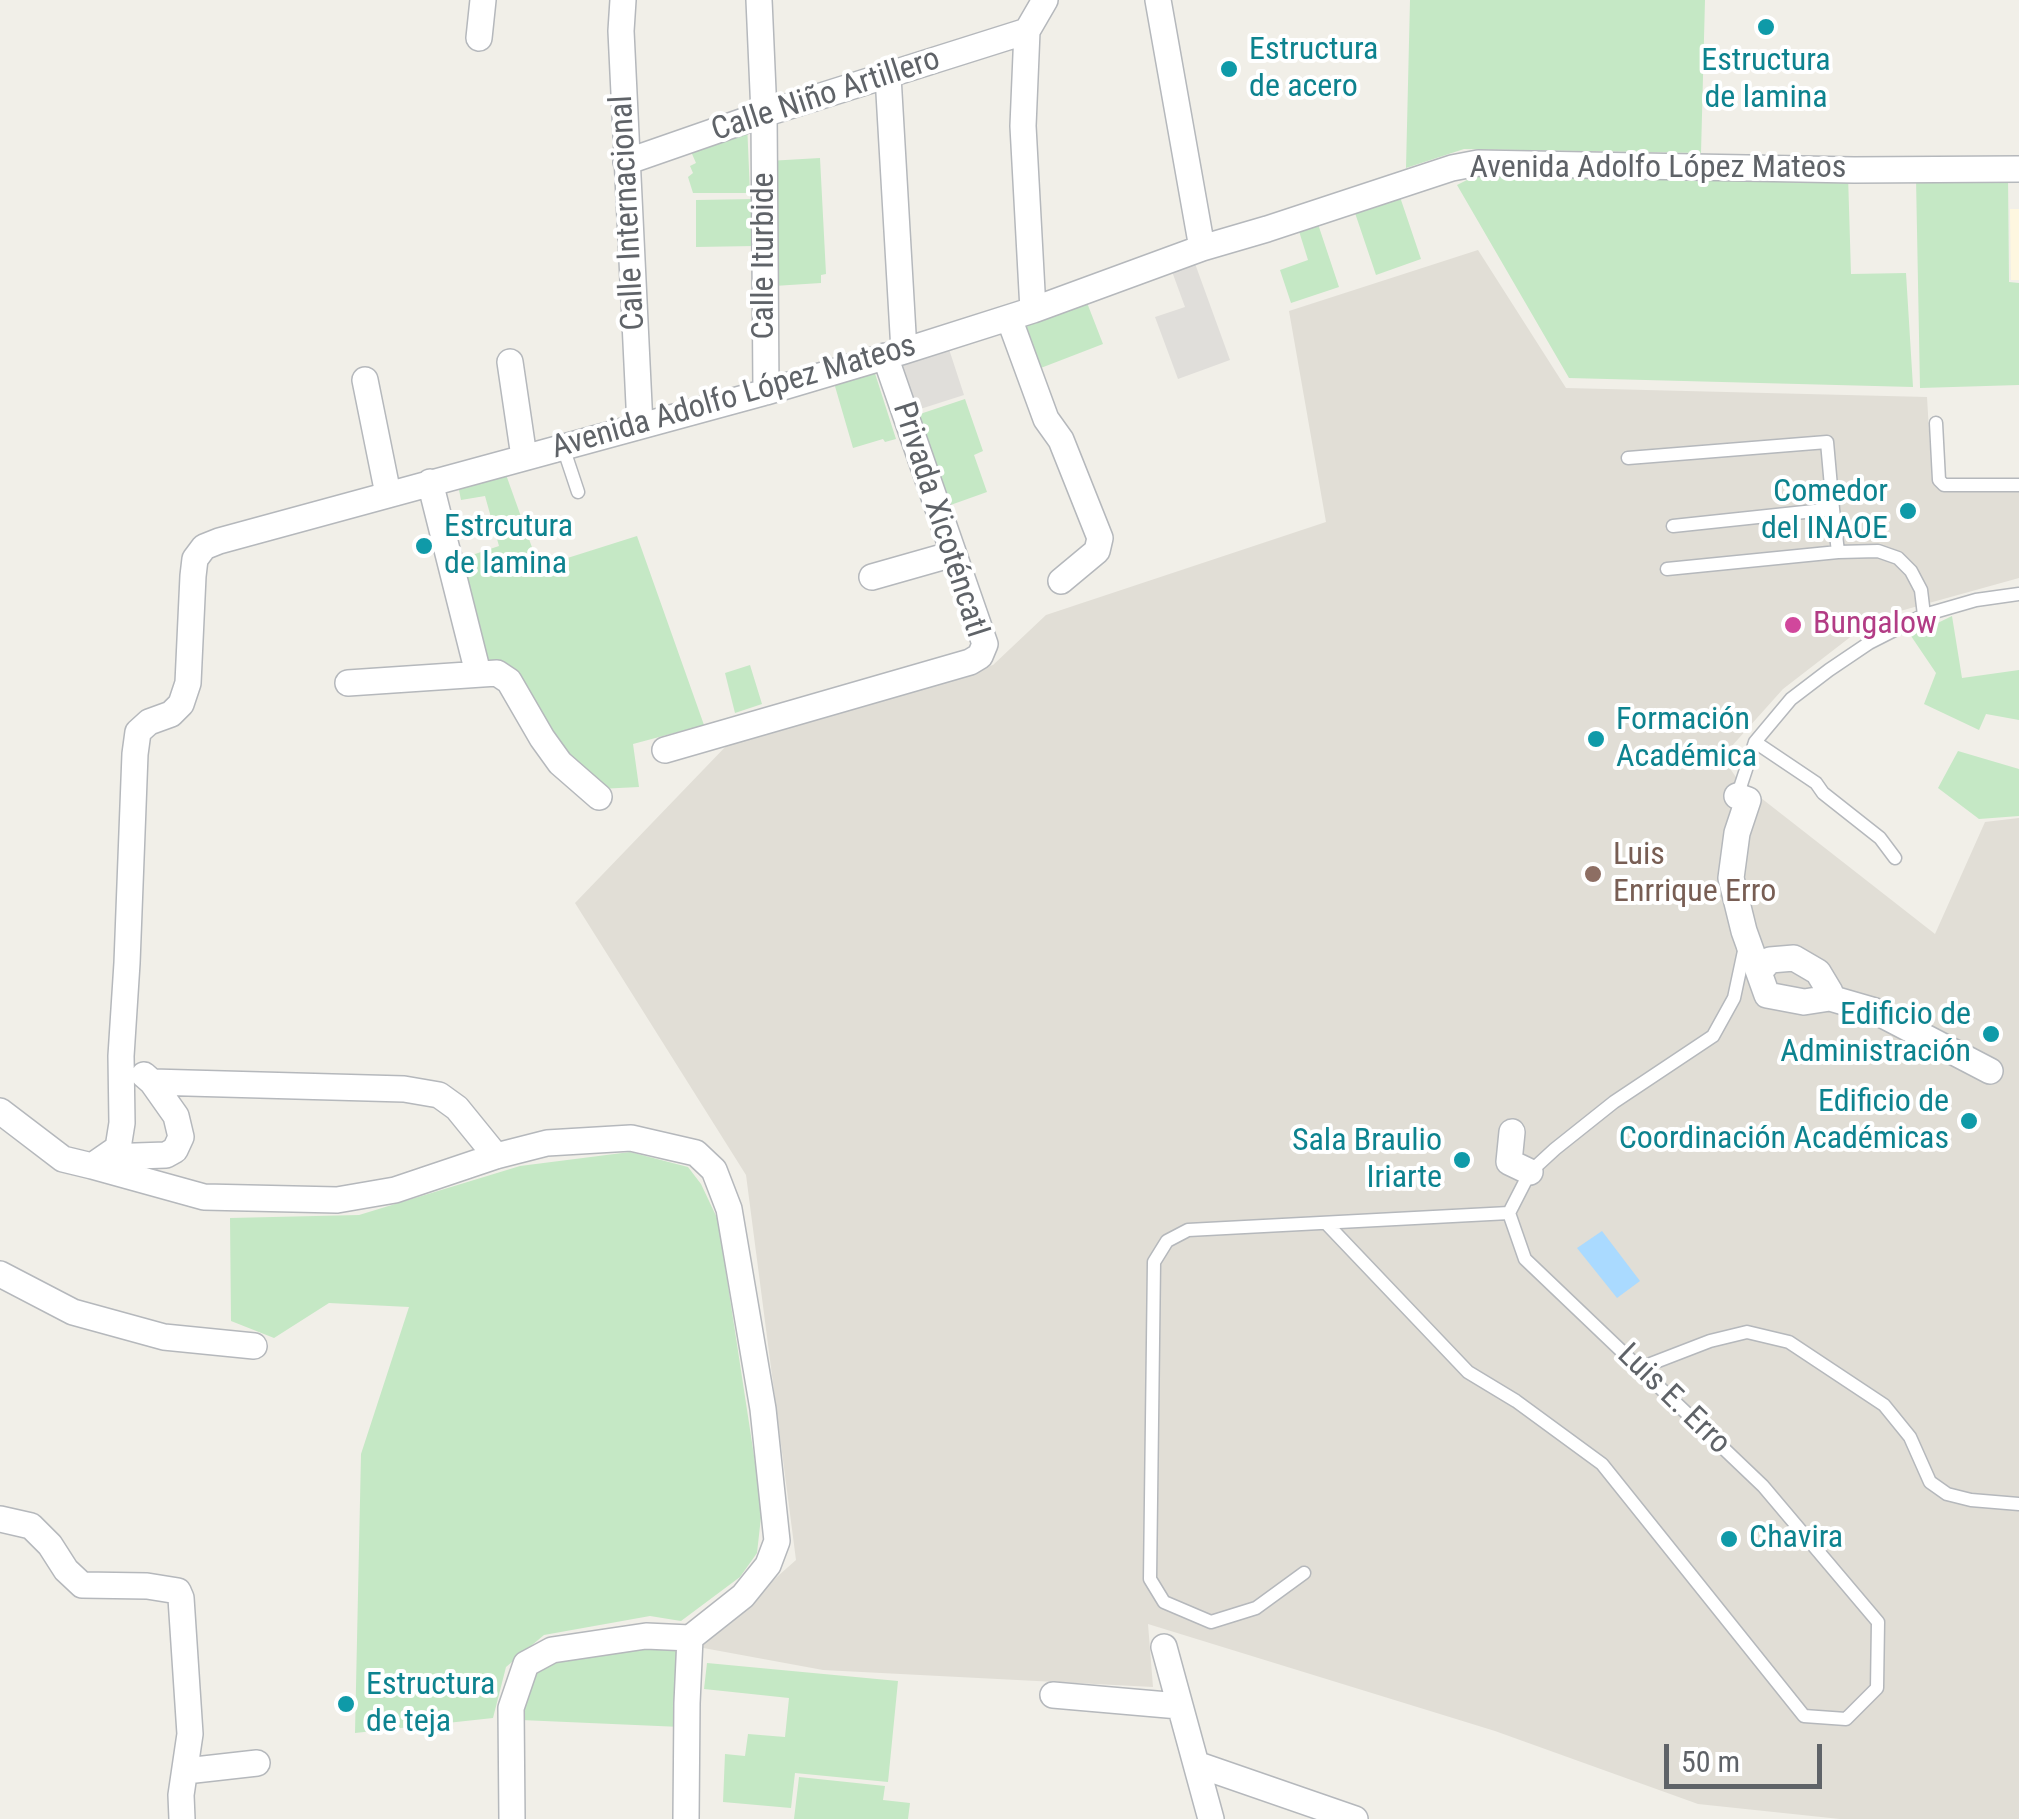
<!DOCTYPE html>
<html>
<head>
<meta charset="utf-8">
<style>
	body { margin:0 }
	#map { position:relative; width:2019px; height:1819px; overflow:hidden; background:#f1efe8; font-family:"Roboto Condensed",sans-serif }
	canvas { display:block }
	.scale { position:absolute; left:1664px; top:1744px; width:158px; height:45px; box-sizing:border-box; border:5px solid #5f6368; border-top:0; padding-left:12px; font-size:30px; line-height:35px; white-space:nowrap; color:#5f6368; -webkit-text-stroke:8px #fff; paint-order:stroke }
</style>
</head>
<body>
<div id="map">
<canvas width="2019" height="1819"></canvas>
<div class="scale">50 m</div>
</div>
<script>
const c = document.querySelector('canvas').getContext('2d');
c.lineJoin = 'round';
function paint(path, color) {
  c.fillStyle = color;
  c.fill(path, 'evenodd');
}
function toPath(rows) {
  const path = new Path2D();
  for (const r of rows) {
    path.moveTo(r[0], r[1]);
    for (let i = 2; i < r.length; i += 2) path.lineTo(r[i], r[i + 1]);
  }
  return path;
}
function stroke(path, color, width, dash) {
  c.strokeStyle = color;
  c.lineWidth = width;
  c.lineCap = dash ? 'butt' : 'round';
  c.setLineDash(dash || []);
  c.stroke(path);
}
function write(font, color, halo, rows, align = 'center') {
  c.font = font + ' "Roboto Condensed",sans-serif';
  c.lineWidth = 8;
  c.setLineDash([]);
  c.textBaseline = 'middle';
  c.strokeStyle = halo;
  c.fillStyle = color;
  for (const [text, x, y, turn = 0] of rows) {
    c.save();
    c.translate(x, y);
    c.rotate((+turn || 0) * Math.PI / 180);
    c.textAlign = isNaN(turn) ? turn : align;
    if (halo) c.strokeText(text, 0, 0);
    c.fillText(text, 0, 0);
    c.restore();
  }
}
paint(toPath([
	[2010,209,2019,209,2019,280,2011,280]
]), '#fef7e0');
paint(toPath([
	[1193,258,1230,360,1178,379,1155,317,1185,307,1170,266],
	[947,343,964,395,914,411,897,359]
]), '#e0deda');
paint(toPath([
	[1478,250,1566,388,1927,397,1932,482,2019,486,2019,578,1875,618,1783,689,1722,757,1738,780,1935,934,1985,822,2019,818,2019,1819,1840,1819,1698,1804,1495,1731,1148,1624,1153,1687,823,1670,698,1647,796,1560,746,1175,575,903,729,743,993,665,1046,615,1326,522,1289,311]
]), '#e1ded6');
paint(toPath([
	[1410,0,1705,0,1701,153,1464,149,1406,168],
	[747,123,750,193,693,193,688,177,693,173,690,166,696,163,689,147],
	[820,158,826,274,821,275,821,283,774,286,768,161],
	[1485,171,1848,175,1851,274,1906,273,1913,387,1569,378,1457,185],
	[2008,175,2009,282,2019,283,2019,385,1920,388,1916,178],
	[1399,194,1421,259,1376,275,1354,210],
	[755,199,755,246,696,247,696,200],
	[1317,221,1339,287,1291,303,1280,270,1308,260,1298,228],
	[1084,295,1103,344,1033,371,1014,321],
	[872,364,896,439,885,442,883,439,853,448,832,376],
	[965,399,983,451,974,455,987,492,945,507,914,416],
	[504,469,539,567,637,536,704,725,633,744,639,787,599,789,480,668,460,559,499,546,485,496,461,500,457,480],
	[1952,616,1962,678,2019,670,2019,720,1986,714,1979,730,1924,704,1936,673,1911,636],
	[750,665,762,704,735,713,725,673],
	[1958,751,2019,769,2019,816,1979,819,1938,788],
	[630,1152,688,1167,701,1184,718,1220,762,1508,757,1553,740,1577,681,1621,650,1616,544,1635,506,1667,493,1718,355,1733,361,1454,409,1307,329,1303,274,1338,231,1321,230,1218,359,1215,520,1166],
	[684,1644,681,1727,521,1720,529,1666,555,1654],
	[707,1663,898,1681,888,1782,795,1773,791,1808,723,1802,725,1754,745,1756,748,1734,785,1737,789,1698,704,1689],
	[799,1777,885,1786,883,1800,910,1803,908,1819,794,1819]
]), '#c5e8c5');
paint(toPath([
	[1602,1231,1640,1281,1617,1298,1577,1248]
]), '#aadaff');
const lane = toPath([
	[1936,423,1939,480,1944,485,2019,485],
	[563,447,578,492],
	[1628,458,1827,442,1833,509],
	[1673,526,1833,509,1838,552,1878,551,1898,558,1911,571,1921,590,1924,615],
	[1667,569,1838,552],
	[1755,742,1816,783,1823,793,1880,838,1895,858],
	[1736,800,1755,742,1791,699,1829,670,1869,643,1924,615,1976,600,2019,594],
	[1326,1223,1468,1372,1516,1401,1602,1464,1804,1716,1846,1719,1877,1688,1878,1622,1763,1486,1525,1259,1509,1213,1530,1172,1555,1149,1614,1102,1713,1036,1734,998,1744,951,1743,945],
	[1640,1368,1710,1341,1747,1332,1789,1342,1884,1405,1910,1437,1930,1482,1947,1494,1971,1500,2019,1504],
	[1304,1573,1256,1608,1211,1622,1164,1602,1150,1579,1154,1262,1167,1241,1188,1230,1509,1213]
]);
const street = toPath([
	[623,0,621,31,640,426],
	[759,0,764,114,766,392],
	[1158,0,1202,248],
	[479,38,483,0],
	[888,76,904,351],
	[626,162,764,114,1027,31],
	[1033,310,1023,126,1027,31,1045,0],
	[1009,318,1046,419,1061,440,1100,538,1097,551,1061,581],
	[510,362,524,457],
	[365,380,388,494],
	[430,482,478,673],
	[872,577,953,554],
	[348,683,497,673,509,681,542,738,560,763,599,797],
	[665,750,970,662,980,656,985,644,885,356],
	[1737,796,1748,800,1737,833,1731,878,1744,931,1767,995,1804,1002,1830,998,1875,1011,1990,1071],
	[1759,972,1770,960,1794,958,1818,972,1830,992,1830,998],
	[152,1082,404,1089,439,1095,457,1108,496,1156],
	[0,1111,63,1159,92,1166,118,1148,122,1123,121,1056,127,963,135,754,138,732,149,722,171,714,181,704,188,683,193,576,195,559,204,547,219,541,766,392,904,351,1033,310,1202,248,1267,229,1452,168,1478,163,1854,170,2019,169],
	[1512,1132,1509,1162,1530,1172],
	[106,1157,166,1155,175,1150,181,1137,176,1116,152,1082,144,1075],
	[92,1166,204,1197,337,1200,395,1190,496,1156,547,1143,631,1138,696,1153,714,1170,729,1209,763,1409,777,1541,768,1565,743,1596,690,1638],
	[0,1274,73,1312,164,1337,254,1346],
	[0,1519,31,1526,50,1545,66,1570,82,1585,147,1586,178,1591,181,1598,190,1734,181,1795,182,1819],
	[1164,1647,1211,1819],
	[1053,1695,1179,1706],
	[1196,1764,1355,1819],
	[186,1771,257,1763],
	[512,1819,511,1708,526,1664,552,1650,646,1636,690,1638,687,1703,686,1819]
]);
stroke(lane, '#b5b8bc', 15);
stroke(street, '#b5b8bc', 28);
stroke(lane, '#fff', 12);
stroke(street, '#fff', 25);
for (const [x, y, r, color] of [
	[1766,27,10,"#0f9aa8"],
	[1229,69,10,"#0f9aa8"],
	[1908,511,10,"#0f9aa8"],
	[424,546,10,"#0f9aa8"],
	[1793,625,10,"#d1479c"],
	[1596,739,10,"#0f9aa8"],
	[1593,874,10,"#8d6e63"],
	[1991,1034,10,"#0f9aa8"],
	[1969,1121,10,"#0f9aa8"],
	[1462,1160,10,"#0f9aa8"],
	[1729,1539,10,"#0f9aa8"],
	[346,1704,10,"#0f9aa8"]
]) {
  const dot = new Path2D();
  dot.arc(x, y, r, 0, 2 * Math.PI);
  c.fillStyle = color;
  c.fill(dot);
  stroke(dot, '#fff', 4);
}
write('32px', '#0d838f', '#fff', [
	["Estructura",1249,51],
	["de acero",1249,88],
	["Estructura",1766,62,"center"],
	["de lamina",1766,99,"center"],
	["Comedor",1888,493,"right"],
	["del INAOE",1888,530,"right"],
	["Estrcutura",444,528],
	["de lamina",444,565],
	["Formación",1616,721],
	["Académica",1616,758],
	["Edificio de",1971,1016,"right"],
	["Administración",1971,1053,"right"],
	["Edificio de",1949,1103,"right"],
	["Coordinación Académicas",1949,1140,"right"],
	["Sala Braulio",1442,1142,"right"],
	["Iriarte",1442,1179,"right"],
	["Chavira",1749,1539],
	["Estructura",366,1686],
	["de teja",366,1723]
], 'left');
write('32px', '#5f6368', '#fff', [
	["Calle Niño Artillero",826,96,-18],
	["Avenida Adolfo López Mateos",1658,169],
	["Calle Internacional",629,213,-93],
	["Calle Iturbide",765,256,-90],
	["Avenida Adolfo López Mateos",734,398,-16],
	["Privada Xicoténcatl",939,520,72],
	["Luis E. Erro",1673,1400,44]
]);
write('32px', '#b23c85', '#fff', [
	["Bungalow",1813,625]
], 'left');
write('32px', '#785e54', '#fff', [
	["Luis",1613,856],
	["Enrrique Erro",1613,893]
], 'left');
</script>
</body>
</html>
